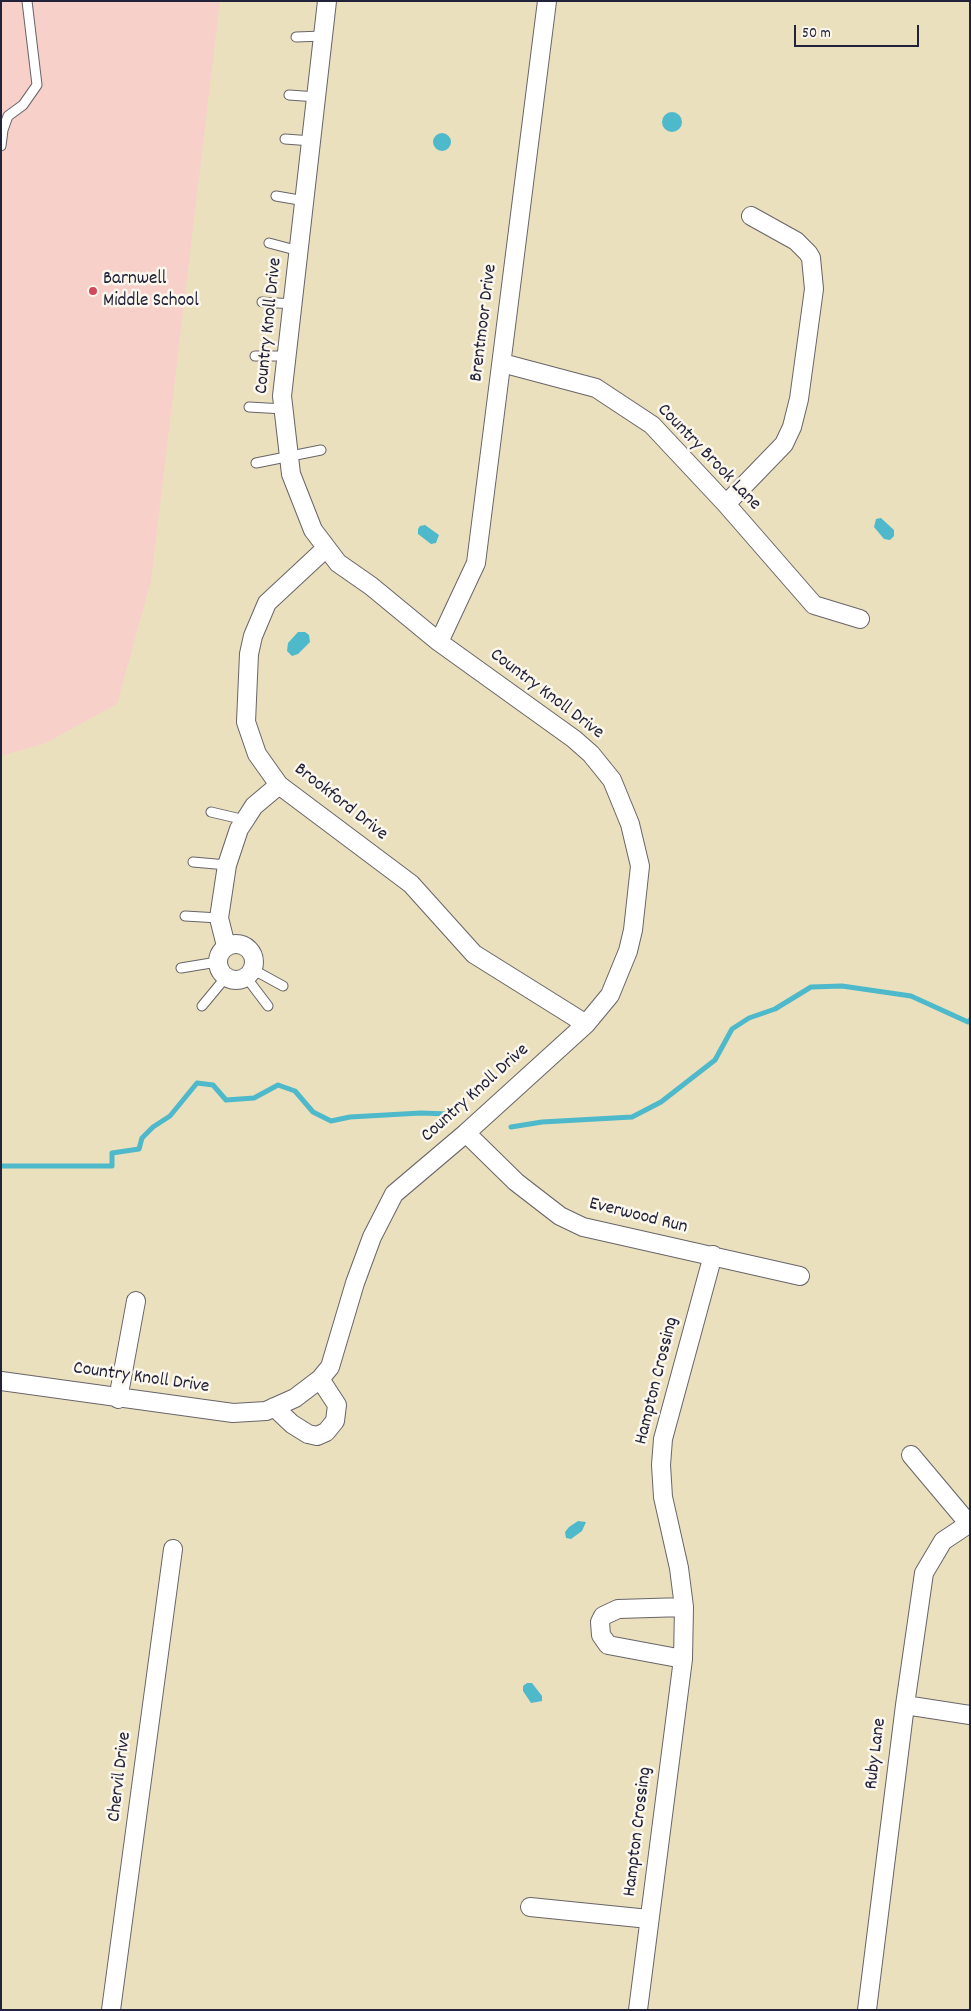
<!DOCTYPE html>
<html>
<head>
<meta charset="utf-8">
<style>
	body { margin:0 }
	#map { position:relative; width:971px; height:2011px; overflow:hidden; background:#ebe0bd; font-family:Dekko,sans-serif }
	canvas { display:block }
	.frame { position:absolute; inset:0; border:2px solid #22223b; pointer-events:none }
	.scale { position:absolute; left:794px; top:25px; width:125px; height:22px; box-sizing:border-box; border:2px solid #22223b; border-top:0; padding-left:6px; font-size:15px; line-height:18px; white-space:nowrap; color:#22223b; -webkit-text-stroke:4px #fbf7ec; paint-order:stroke }
</style>
</head>
<body>
<div id="map">
<canvas width="971" height="2011"></canvas>
<div class="frame"></div>
<div class="scale">50 m</div>
</div>
<script>
const c = document.querySelector('canvas').getContext('2d');
c.lineJoin = 'round';
function paint(path, color) {
  c.fillStyle = color;
  c.fill(path, 'evenodd');
}
function toPath(rows) {
  const path = new Path2D();
  for (const r of rows) {
    if (r.length === 3) {
      path.moveTo(r[0] + r[2], r[1]);
      path.arc(r[0], r[1], r[2], 0, 2 * Math.PI);
      continue;
    }
    path.moveTo(r[0], r[1]);
    for (let i = 2; i < r.length; i += 2) path.lineTo(r[i], r[i + 1]);
  }
  return path;
}
function stroke(path, color, width, dash) {
  c.strokeStyle = color;
  c.lineWidth = width;
  c.lineCap = dash ? 'butt' : 'round';
  c.setLineDash(dash || []);
  c.stroke(path);
}
function write(font, color, halo, rows, align = 'center') {
  c.font = font + ' Dekko,sans-serif';
  c.lineWidth = 5;
  c.setLineDash([]);
  c.textBaseline = 'middle';
  c.strokeStyle = halo;
  c.fillStyle = color;
  for (const [text, x, y, turn = 0] of rows) {
    c.save();
    c.translate(x, y);
    c.rotate((+turn || 0) * Math.PI / 180);
    c.textAlign = isNaN(turn) ? turn : align;
    if (halo) c.strokeText(text, 0, 0);
    c.fillText(text, 0, 0);
    c.restore();
  }
}
paint(toPath([
	[1,1,220,1,151,581,117,704,46,743,1,756]
]), '#f7d0ca');
paint(toPath([
	[672,122,10],
	[442,142,9],
	[881,518,894,530,894,536,890,540,884,539,874,527,876,519],
	[425,525,439,535,436,543,431,544,418,534,418,529,420,526],
	[298,632,305,632,309,635,310,642,298,654,292,656,287,651,288,643],
	[578,1521,586,1522,582,1531,571,1539,566,1538,565,1532,569,1527],
	[527,1683,532,1683,542,1696,542,1701,531,1703,523,1691,523,1686]
]), '#4eb9ca');
stroke(toPath([
	[511,1127,542,1122,632,1117,661,1102,715,1060,732,1029,749,1018,775,1009,811,987,842,986,911,996,968,1022,970,1020],
	[1,1166,112,1166,112,1153,139,1149,142,1138,153,1127,170,1116,197,1083,213,1085,226,1100,254,1098,278,1085,295,1091,313,1112,331,1121,350,1117,421,1113,448,1114]
]), '#4eb9ca', 5);
const service = toPath([
	[296,37,323,36],
	[289,95,317,97],
	[285,139,312,141],
	[1,146,3,130,8,116,23,105,37,85,27,1],
	[276,196,305,201],
	[269,243,299,251],
	[262,302,293,304],
	[255,356,287,356],
	[249,407,284,409],
	[256,463,321,450],
	[211,812,245,820],
	[193,862,227,865],
	[185,916,219,918],
	[181,968,217,962],
	[252,969,283,986],
	[246,977,268,1006],
	[202,1006,226,977]
]);
const minor = toPath([
	[502,363,596,388,652,425,726,504,814,605,860,619],
	[726,504,784,444,792,427,799,399,814,289,811,258,808,253,796,241,751,216],
	[325,549,267,603,253,636,249,654,246,722,257,754,279,785,411,884,474,954,586,1024],
	[439,642,476,563,547,1],
	[236,962,18],
	[226,946,219,918,227,865,239,829,245,820,254,806,279,785],
	[466,1133,516,1182,560,1216,583,1227,800,1276],
	[1,1381,233,1413,266,1411,295,1398,320,1379,330,1367,355,1283,372,1237,394,1194,466,1133,586,1024,610,995,628,951,633,930,640,866,630,824,612,780,591,754,574,739,439,642,371,586,338,563,313,530,291,474,282,396,327,1],
	[118,1399,136,1301],
	[274,1407,292,1424,308,1434,317,1436,326,1432,335,1421,337,1405,320,1379],
	[911,1455,969,1524],
	[683,1659,608,1645,601,1635,600,1622,603,1616,618,1609,684,1607],
	[905,1705,970,1715],
	[530,1907,649,1919],
	[111,2010,173,1549],
	[638,2010,683,1659,684,1607,679,1568,663,1497,661,1465,663,1439,713,1255],
	[867,2010,905,1705,924,1573,943,1541,970,1523]
]);
stroke(service, '#686468', 11);
stroke(minor, '#686468', 20);
stroke(service, '#fff', 9);
stroke(minor, '#fff', 18);
for (const [x, y, r, color] of [
	[93,291,5,"#d1495b"]
]) {
  const dot = new Path2D();
  dot.arc(x, y, r, 0, 2 * Math.PI);
  c.fillStyle = color;
  c.fill(dot);
  stroke(dot, '#fbf7ec', 2);
}
write('19px', '#22223b', '#fbf7ec', [
	["Barnwell",103,280],
	["Middle School",103,302]
], 'left');
write('19px', '#22223b', '#fbf7ec', [
	["Brentmoor Drive",485,323,-83],
	["Country Knoll Drive",270,326,-84],
	["Country Brook Lane",708,458,46],
	["Country Knoll Drive",546,695,37],
	["Brookford Drive",340,803,38],
	["Country Knoll Drive",476,1094,-42],
	["Everwood Run",638,1217,14],
	["Country Knoll Drive",141,1379,8],
	["Hampton Crossing",658,1381,-76],
	["Ruby Lane",877,1754,-83],
	["Chervil Drive",121,1777,-83],
	["Hampton Crossing",639,1832,-83]
]);
</script>
</body>
</html>
